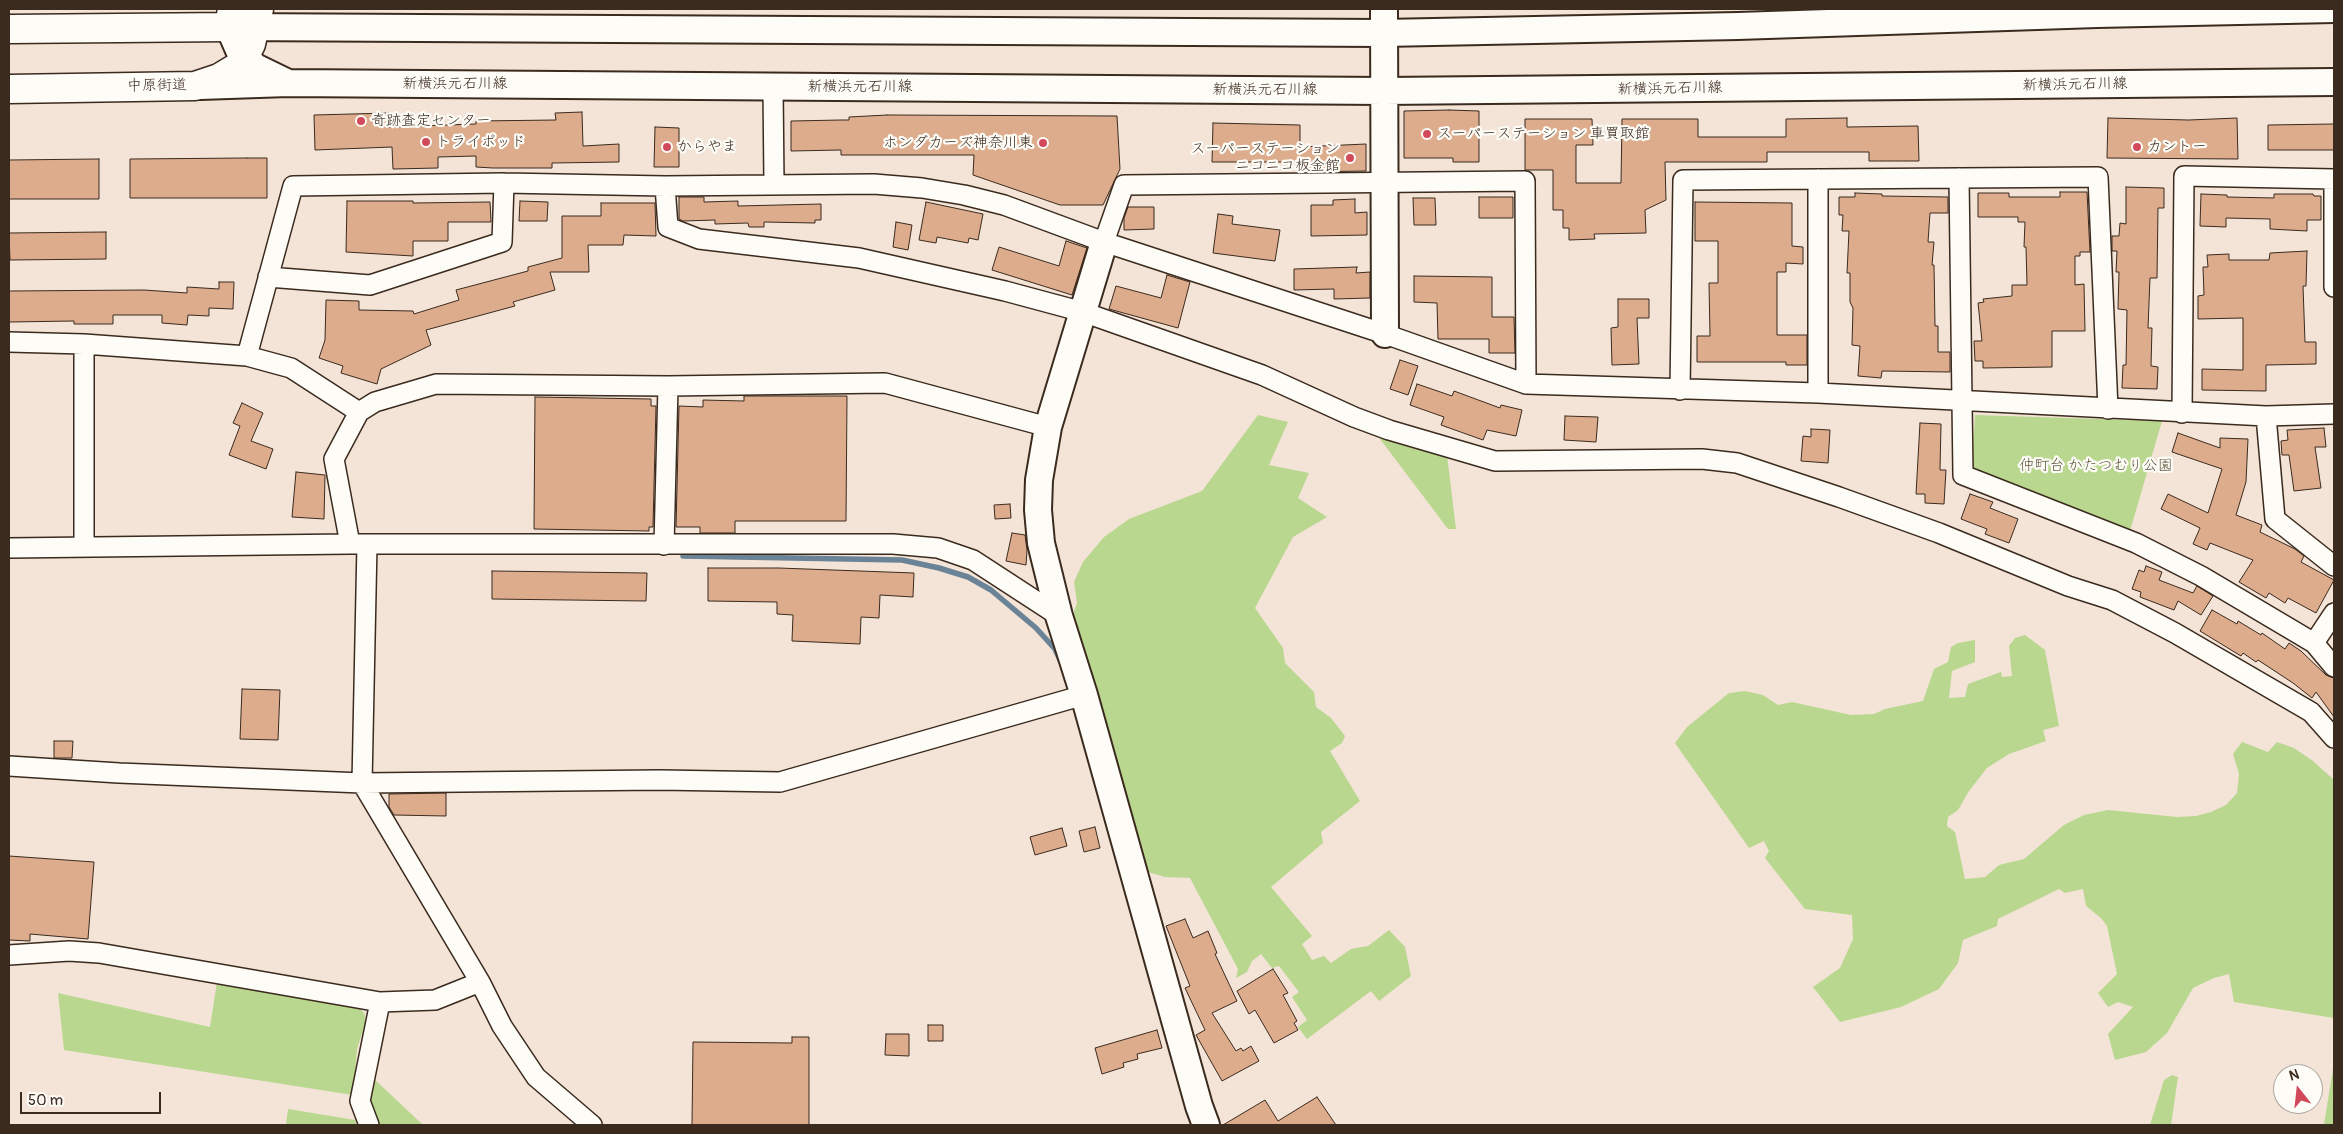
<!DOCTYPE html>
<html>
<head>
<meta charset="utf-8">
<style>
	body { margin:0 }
	#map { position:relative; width:2343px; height:1134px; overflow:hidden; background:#f3e4d7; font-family:Pangolin,sans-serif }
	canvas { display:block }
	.frame { position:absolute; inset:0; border:10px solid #3b2a1e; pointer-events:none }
	.north { position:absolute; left:2273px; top:1064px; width:50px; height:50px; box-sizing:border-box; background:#fdfcf7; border:1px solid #afa8a0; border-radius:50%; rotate:344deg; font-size:14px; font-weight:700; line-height:20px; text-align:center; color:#3b2a1e }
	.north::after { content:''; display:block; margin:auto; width:18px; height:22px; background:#d1495b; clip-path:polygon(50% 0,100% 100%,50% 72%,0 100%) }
	.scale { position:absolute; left:20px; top:1092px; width:141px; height:22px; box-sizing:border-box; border:2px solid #3b2a1e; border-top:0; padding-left:6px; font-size:15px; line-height:18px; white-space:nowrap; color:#3b2a1e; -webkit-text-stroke:4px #fdfcf7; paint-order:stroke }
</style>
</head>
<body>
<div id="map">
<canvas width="2343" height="1134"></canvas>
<div class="frame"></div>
<div class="north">N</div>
<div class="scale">50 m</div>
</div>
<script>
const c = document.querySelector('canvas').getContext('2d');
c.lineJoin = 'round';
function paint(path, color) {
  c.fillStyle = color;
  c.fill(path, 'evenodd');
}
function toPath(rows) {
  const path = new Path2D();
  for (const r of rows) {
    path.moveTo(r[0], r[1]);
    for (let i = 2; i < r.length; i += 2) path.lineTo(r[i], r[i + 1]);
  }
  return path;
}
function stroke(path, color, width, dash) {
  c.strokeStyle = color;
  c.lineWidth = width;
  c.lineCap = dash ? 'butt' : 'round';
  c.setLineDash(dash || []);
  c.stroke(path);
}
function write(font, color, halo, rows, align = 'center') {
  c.font = font + ' Pangolin,"Klee One",sans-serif';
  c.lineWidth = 4.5;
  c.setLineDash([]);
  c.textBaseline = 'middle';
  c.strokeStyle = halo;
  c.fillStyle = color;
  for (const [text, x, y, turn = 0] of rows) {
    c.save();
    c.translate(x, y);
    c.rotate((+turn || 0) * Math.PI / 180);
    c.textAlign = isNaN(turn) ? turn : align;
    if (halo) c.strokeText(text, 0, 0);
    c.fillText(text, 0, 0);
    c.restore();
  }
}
paint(toPath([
	[1258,415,1288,422,1269,465,1309,473,1298,498,1327,517,1293,537,1255,608,1283,648,1285,663,1314,692,1316,707,1331,718,1345,736,1342,743,1330,751,1360,801,1321,832,1323,843,1271,887,1312,936,1302,944,1312,960,1324,956,1331,963,1351,949,1368,946,1389,930,1405,947,1411,976,1379,1001,1371,991,1307,1039,1298,1027,1307,1020,1292,997,1299,992,1279,966,1272,968,1261,954,1252,961,1247,972,1236,978,1238,969,1190,878,1165,877,1148,872,1070,623,1077,603,1074,582,1083,562,1104,537,1129,519,1202,491],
	[1975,415,2162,421,2130,531,1972,468],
	[1383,435,1447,455,1456,529,1448,529,1380,439],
	[2025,635,2045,650,2059,726,2043,730,2046,741,2009,754,1987,768,1969,791,1958,810,1948,817,1947,826,1955,832,1965,879,1985,877,1999,865,2024,859,2064,825,2084,815,2108,810,2177,817,2196,816,2211,812,2226,805,2237,793,2239,774,2233,754,2242,742,2268,752,2277,742,2294,748,2313,761,2334,780,2334,1018,2234,1002,2229,974,2214,978,2193,988,2167,1033,2146,1052,2115,1060,2108,1034,2133,1007,2118,1002,2108,1007,2098,993,2117,974,2107,926,2101,918,2086,906,2083,889,2065,893,2059,889,1998,919,1997,926,1963,940,1958,963,1939,989,1901,1007,1840,1022,1813,987,1840,968,1853,939,1852,915,1805,909,1765,858,1769,851,1764,841,1749,848,1675,743,1687,727,1729,693,1745,691,1763,695,1778,705,1792,702,1851,715,1874,714,1885,709,1923,701,1934,669,1948,662,1951,647,1958,643,1975,640,1975,662,1952,671,1949,698,1965,697,1968,684,2001,672,2002,677,2012,676,2009,646,2015,638],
	[217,982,360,1008,365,1015,365,1024,357,1049,353,1095,64,1050,58,993,210,1027],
	[2334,1062,2334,1125,2324,1125],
	[2172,1075,2178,1077,2171,1125,2150,1125,2164,1080],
	[373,1078,423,1125,378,1125,368,1101],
	[288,1109,355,1120,357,1125,286,1125]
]), '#b9d78f');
stroke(toPath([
	[683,556,902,560,939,568,968,577,991,590,1036,628,1055,649,1061,662]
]), '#6b8397', 5.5);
const building = toPath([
	[1449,110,1479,111,1479,162,1453,162,1453,158,1404,158,1404,111,1449,110],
	[582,112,583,146,619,144,619,162,552,163,552,168,493,168,476,167,476,156,438,157,438,168,393,169,392,147,315,150,314,115,389,113,389,127,476,124,476,121,556,120,555,113,582,112],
	[887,115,1117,116,1120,169,1103,205,1060,205,973,175,974,155,841,155,841,150,791,151,791,121,841,120,849,120,849,117,887,115],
	[1847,118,1847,127,1918,126,1919,161,1869,161,1869,152,1767,152,1767,162,1665,162,1666,200,1645,210,1646,233,1594,234,1595,239,1569,240,1569,228,1563,228,1563,210,1553,210,1553,170,1525,170,1525,119,1592,119,1593,145,1576,145,1576,183,1621,183,1622,119,1698,119,1698,137,1786,137,1786,119,1847,118],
	[2108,118,2189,120,2237,118,2238,159,2107,158,2108,118],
	[1213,123,1300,125,1300,147,1366,144,1366,171,1307,172,1307,162,1212,162,1213,123],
	[2334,124,2334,150,2268,150,2268,125,2334,124],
	[655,127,679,128,679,167,654,167,655,127],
	[247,158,267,158,267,198,130,198,130,159,247,158],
	[99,159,99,199,9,199,9,160,99,159],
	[2126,187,2164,188,2164,208,2158,208,2157,278,2150,278,2148,328,2152,328,2151,366,2158,367,2157,389,2122,388,2123,365,2126,365,2127,310,2118,309,2119,272,2116,272,2117,251,2112,251,2112,236,2119,236,2120,223,2126,224,2126,187],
	[2060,192,2087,192,2090,252,2080,252,2080,256,2075,256,2075,285,2084,284,2085,331,2052,331,2052,367,1983,368,1983,361,1975,361,1974,341,1982,341,1978,303,1984,302,1983,299,2012,296,2012,285,2027,285,2026,247,2024,247,2025,222,2018,222,2018,217,1978,217,1978,193,2009,193,2009,197,2060,197,2060,192],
	[1855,193,1882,194,1882,196,1948,197,1948,213,1930,213,1928,242,1934,242,1932,265,1934,265,1935,326,1938,326,1938,352,1950,352,1950,372,1882,371,1881,378,1858,376,1860,346,1852,345,1853,308,1850,302,1850,273,1847,273,1849,231,1842,231,1843,215,1839,215,1839,197,1855,197,1855,193],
	[2201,194,2227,195,2227,197,2274,198,2274,194,2313,194,2314,196,2321,196,2321,220,2307,220,2307,231,2270,229,2270,219,2226,218,2226,227,2200,226,2201,194],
	[679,197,704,197,704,202,738,201,738,206,821,204,821,220,815,220,815,223,764,222,764,227,749,227,748,223,715,224,715,220,683,221,679,219,679,197],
	[1479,197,1513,197,1513,218,1479,218,1479,197],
	[1413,198,1435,198,1436,225,1414,225,1413,198],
	[1355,199,1355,213,1367,212,1367,235,1311,236,1311,205,1333,205,1333,200,1355,199],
	[347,201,413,201,413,203,490,202,491,222,448,222,448,241,413,241,413,256,346,252,347,201],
	[520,201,548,202,547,221,519,221,520,201],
	[926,202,983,214,978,240,969,238,968,243,937,237,936,243,919,240,926,202],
	[1695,202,1792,203,1792,246,1803,247,1803,264,1786,263,1786,272,1777,272,1777,335,1807,335,1807,365,1786,365,1786,362,1697,362,1697,336,1710,336,1709,283,1718,283,1718,241,1695,241,1695,202],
	[601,203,655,203,656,236,624,235,623,245,588,245,589,272,550,272,555,290,513,302,515,306,426,330,431,345,381,369,377,384,341,373,343,366,319,358,325,340,326,300,359,301,359,310,413,311,414,314,459,300,456,290,528,271,528,267,562,258,562,216,601,216,601,203],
	[1128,207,1154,207,1154,229,1124,230,1124,218,1128,207],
	[1218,214,1233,216,1232,224,1280,230,1275,261,1213,253,1218,214],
	[896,222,912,225,908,250,893,247,896,222],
	[106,232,106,259,10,260,9,233,106,232],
	[1066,241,1087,248,1072,295,992,270,999,247,1059,266,1066,241],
	[2307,251,2306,286,2303,286,2305,342,2316,342,2316,364,2266,365,2266,391,2202,390,2202,369,2243,370,2243,318,2198,319,2198,296,2204,295,2203,267,2208,267,2207,255,2229,254,2229,260,2269,260,2270,253,2307,251],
	[1357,267,1356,273,1370,272,1370,298,1334,299,1334,289,1294,290,1294,269,1357,267],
	[1167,275,1190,282,1178,328,1109,309,1116,286,1161,298,1167,275],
	[1414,276,1492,277,1492,317,1514,317,1515,353,1489,353,1489,339,1438,339,1437,303,1414,302,1414,276],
	[219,282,234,282,233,309,209,308,209,316,188,315,187,325,162,323,162,315,113,315,113,324,74,324,74,321,9,322,9,291,144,290,187,293,187,287,219,289,219,282],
	[1618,299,1649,299,1649,318,1637,318,1639,364,1612,365,1611,328,1618,327,1618,299],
	[1400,360,1418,366,1408,395,1390,389,1400,360],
	[1417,384,1452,396,1454,391,1500,408,1501,405,1522,410,1516,436,1487,430,1483,440,1441,425,1444,417,1410,405,1417,384],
	[744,396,847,396,846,521,735,521,735,533,700,533,700,527,676,527,679,406,703,407,703,400,744,401,744,396],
	[535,397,651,399,651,406,656,406,653,527,649,527,649,531,534,529,535,397],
	[242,403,263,413,251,441,273,449,266,469,229,455,240,426,233,423,242,403],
	[1565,416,1598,417,1596,442,1564,440,1565,416],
	[1920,423,1941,424,1940,470,1946,470,1944,504,1925,503,1925,494,1916,494,1920,423],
	[2324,428,2326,447,2315,447,2321,488,2294,491,2289,455,2282,455,2281,441,2288,440,2287,430,2324,428],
	[1811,429,1830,430,1828,463,1801,461,1803,436,1811,437,1811,429],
	[2178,433,2220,448,2220,438,2248,439,2246,482,2236,515,2262,525,2260,532,2295,549,2304,556,2301,562,2334,580,2316,613,2288,598,2285,603,2269,593,2266,598,2239,582,2253,560,2210,543,2207,550,2193,544,2200,528,2161,509,2168,494,2208,513,2222,469,2172,452,2178,433],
	[296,472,325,475,324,519,292,517,296,472],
	[1970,494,1993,502,1990,508,2018,519,2009,543,1985,534,1987,529,1961,519,1970,494],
	[1010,504,1011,518,995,519,994,505,1010,504],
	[1012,533,1025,535,1027,550,1026,565,1006,561,1012,533],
	[2146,566,2162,572,2159,580,2193,593,2197,586,2213,596,2201,615,2178,601,2174,610,2140,597,2141,592,2132,589,2139,570,2144,572,2146,566],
	[708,568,779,568,914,573,913,597,880,595,879,618,861,617,860,644,792,641,793,615,777,614,777,602,708,601,708,568],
	[492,571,647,573,646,601,492,599,492,571],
	[2212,610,2237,624,2238,621,2261,635,2262,633,2285,649,2289,643,2301,651,2326,675,2334,678,2334,717,2316,692,2312,698,2293,683,2258,660,2256,662,2243,653,2241,656,2200,631,2212,610],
	[242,689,280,690,278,740,240,739,242,689],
	[54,741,73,741,72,758,54,758,54,741],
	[446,793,446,816,394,815,389,807,389,794,446,793],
	[1095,827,1100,848,1084,852,1079,831,1095,827],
	[1062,828,1067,846,1035,855,1030,837,1062,828],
	[9,856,94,862,88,939,30,934,30,941,9,940,9,856],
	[1185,919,1193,938,1208,931,1217,953,1215,954,1237,1001,1212,1013,1236,1051,1241,1048,1243,1051,1251,1046,1259,1061,1222,1081,1196,1035,1205,1030,1185,988,1190,986,1166,926,1185,919],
	[1273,969,1288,993,1283,995,1297,1021,1294,1023,1298,1030,1274,1043,1255,1010,1249,1014,1237,991,1273,969],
	[928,1025,943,1025,943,1041,928,1041,928,1025],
	[1157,1030,1162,1048,1137,1054,1138,1059,1123,1063,1124,1067,1102,1074,1095,1048,1157,1030],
	[886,1034,909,1034,909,1056,885,1055,886,1034],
	[792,1037,809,1037,809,1125,692,1125,693,1042,792,1043,792,1037],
	[1317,1097,1336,1125,1223,1125,1265,1100,1278,1121,1317,1097]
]);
paint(building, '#dcac8d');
stroke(building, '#3b2a1e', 1);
const street = toPath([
	[773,87,774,184],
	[1959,178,1963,475,2136,543,2201,576,2314,643,2334,667],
	[665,186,668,227,699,239,859,258,1005,291,1083,312,1262,375,1354,417,1389,430,1495,461,1702,459,1737,463,1839,497,1939,533,2068,586,2112,600,2175,633,2311,712,2334,738],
	[1104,242,1124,185,1525,181,1526,384],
	[268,277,370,285,502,242,504,183],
	[9,342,84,344,247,356,291,368,359,412,375,402,436,384,668,386,885,383,1048,427],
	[247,356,293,186,504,183,665,186,874,184,922,188,964,195,1004,205,1104,242,1385,334,1526,384,1818,393,2266,416,2334,414],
	[1680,390,1683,180,2098,177,2108,409],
	[1818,393,1818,179],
	[2182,413,2184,176,2334,179,2334,287],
	[2266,416,2275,519,2334,566],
	[350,544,334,459,359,412],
	[367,544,362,783,480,982,502,1026,536,1077,592,1125],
	[664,545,668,386],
	[84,546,84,344],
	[9,548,350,544,893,544,938,548,973,560,1059,616],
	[2314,643,2334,613],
	[9,766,119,773,362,783,660,780,780,782,1084,695],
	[9,955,69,951,99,953,380,1002,435,1000,480,982],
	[369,1125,360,1101,380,1002]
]);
const secondary = toPath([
	[1384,9,1385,334],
	[288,83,255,67,239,50,229,27,1383,33,1738,26,2097,14,2334,9],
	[200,86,288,83,1384,91,2334,82],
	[1104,242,1048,427,1039,480,1038,510,1041,543,1059,616,1084,695,1199,1106,1206,1125]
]);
const primary = toPath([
	[9,29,229,27,232,9],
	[9,89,195,86,219,78,239,66,251,44,259,9]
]);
stroke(street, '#3b2a1e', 22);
stroke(secondary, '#3b2a1e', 30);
stroke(primary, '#3b2a1e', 31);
stroke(street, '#fdfcf7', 19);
stroke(secondary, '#fdfcf7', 26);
stroke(primary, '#fdfcf7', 28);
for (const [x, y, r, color] of [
	[361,121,5,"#d1495b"],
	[1427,134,5,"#d1495b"],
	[426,142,5,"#d1495b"],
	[1043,143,5,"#d1495b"],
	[667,147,5,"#d1495b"],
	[2137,147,5,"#d1495b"],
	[1350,158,5,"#d1495b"]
]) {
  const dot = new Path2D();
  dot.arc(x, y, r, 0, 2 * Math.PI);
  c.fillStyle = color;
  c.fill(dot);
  stroke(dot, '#fdfcf7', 2);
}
write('15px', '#3b2a1e', '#fdfcf7', [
	["新横浜元石川線",455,84],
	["新横浜元石川線",2075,85,-1],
	["中原街道",157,86,-1],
	["新横浜元石川線",860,87],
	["新横浜元石川線",1670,89,-1],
	["新横浜元石川線",1265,90]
]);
write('15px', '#3b2a1e', '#fdfcf7', [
	["奇跡査定センター",371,121],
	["スーパーステーション 車買取館",1437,134],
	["トライポッド",436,142],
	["ホンダカーズ神奈川東",1033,143,"right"],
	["からやま",677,147],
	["カントー",2147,147],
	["スーパーステーション",1340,149,"right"],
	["ニコニコ板金館",1340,166,"right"]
], 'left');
write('15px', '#5a553a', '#fdfcf7', [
	["仲町台 かたつむり公園",2096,466]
]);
</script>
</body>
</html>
